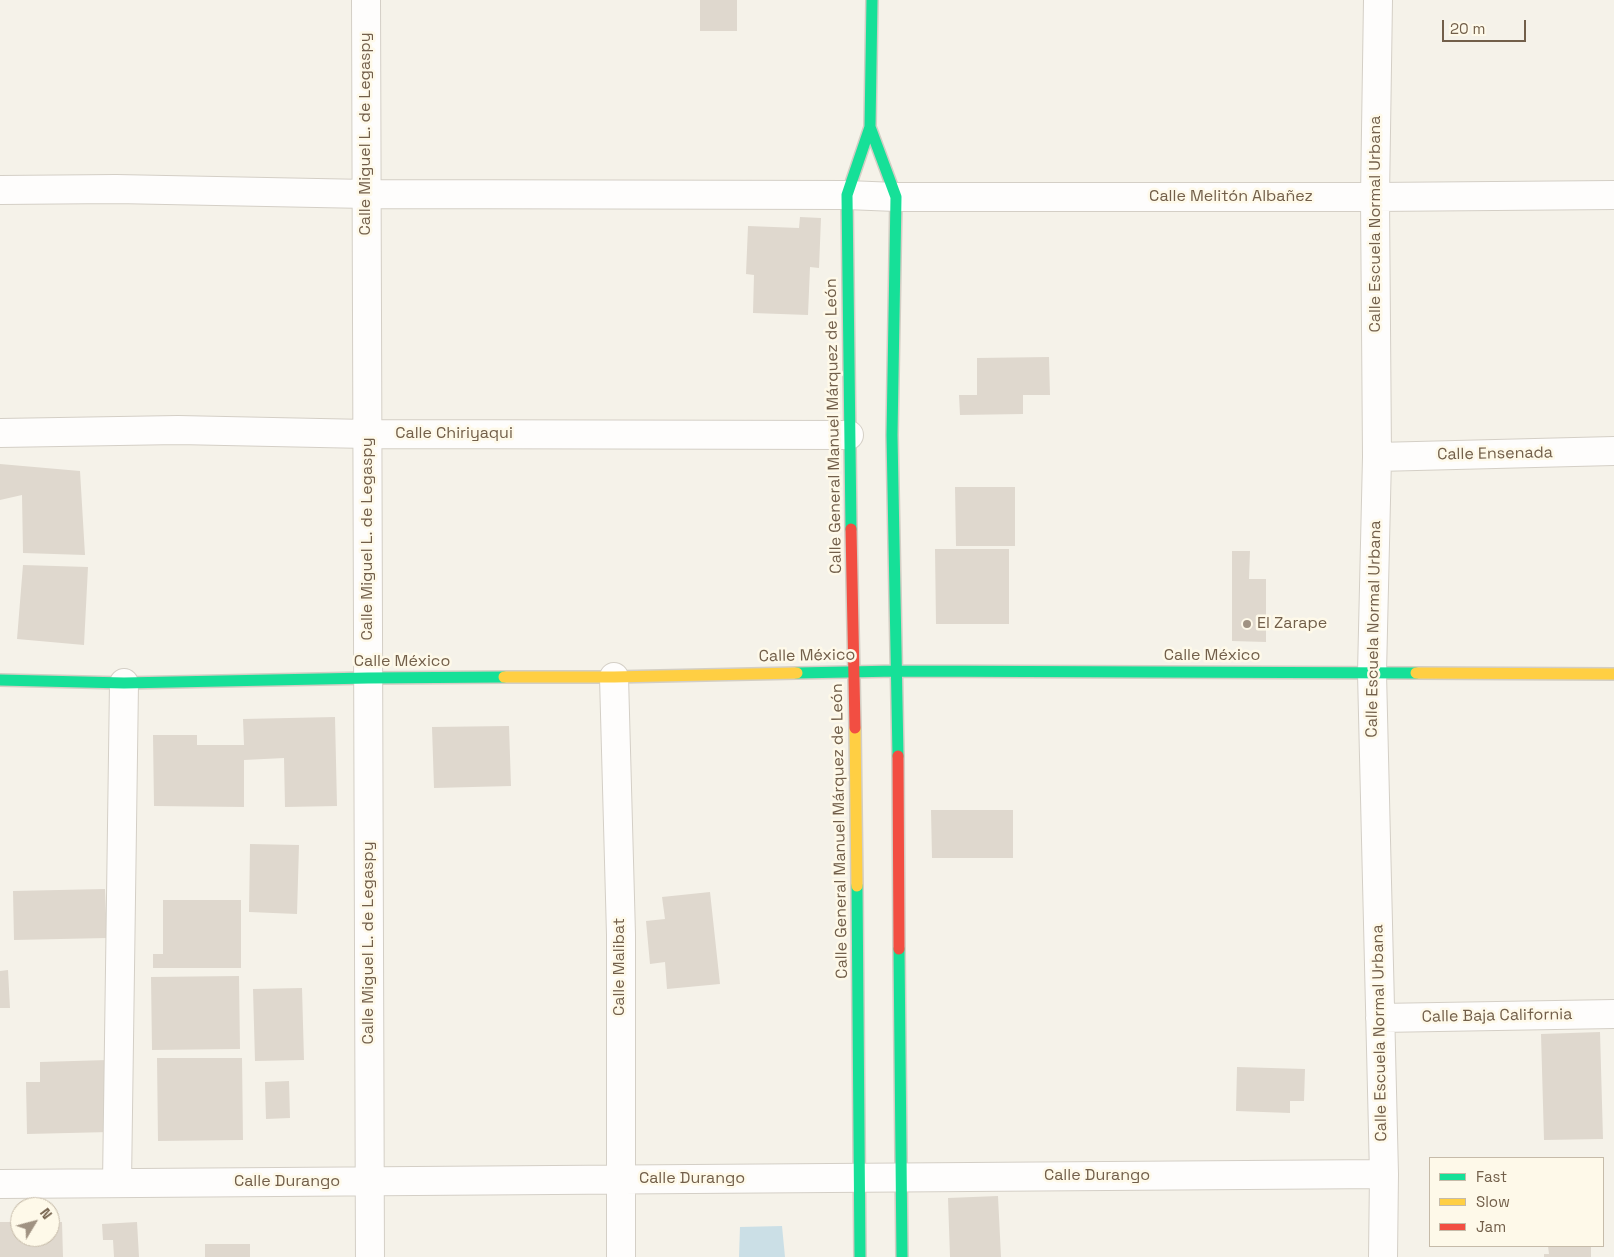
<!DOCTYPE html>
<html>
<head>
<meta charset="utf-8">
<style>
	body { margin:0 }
	#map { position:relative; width:1614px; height:1257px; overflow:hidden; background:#f5f2e9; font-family:"Space Grotesk",sans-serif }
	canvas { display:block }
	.legend { position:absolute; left:1429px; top:1157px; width:175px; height:90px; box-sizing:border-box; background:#fef9e9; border:1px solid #c6bba9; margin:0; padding:6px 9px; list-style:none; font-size:15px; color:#725f4a }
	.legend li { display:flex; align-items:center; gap:10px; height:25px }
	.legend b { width:25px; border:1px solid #c6bba9 }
	.north { position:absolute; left:10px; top:1197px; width:50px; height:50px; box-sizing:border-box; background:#fef9e9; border:1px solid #c6bba9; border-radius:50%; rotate:53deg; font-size:14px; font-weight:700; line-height:20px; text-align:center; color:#725f4a }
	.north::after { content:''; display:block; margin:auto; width:18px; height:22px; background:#a09282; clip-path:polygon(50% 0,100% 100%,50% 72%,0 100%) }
	.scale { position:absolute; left:1442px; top:20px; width:84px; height:22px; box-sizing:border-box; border:2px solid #725f4a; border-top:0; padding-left:6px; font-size:15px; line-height:18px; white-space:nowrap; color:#725f4a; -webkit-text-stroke:4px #fef9e9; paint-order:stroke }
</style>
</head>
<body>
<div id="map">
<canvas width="1614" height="1257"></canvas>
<ul class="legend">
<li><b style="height:6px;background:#16e098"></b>Fast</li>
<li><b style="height:6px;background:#ffcf43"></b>Slow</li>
<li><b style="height:6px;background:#f24e42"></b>Jam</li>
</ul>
<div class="north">N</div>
<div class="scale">20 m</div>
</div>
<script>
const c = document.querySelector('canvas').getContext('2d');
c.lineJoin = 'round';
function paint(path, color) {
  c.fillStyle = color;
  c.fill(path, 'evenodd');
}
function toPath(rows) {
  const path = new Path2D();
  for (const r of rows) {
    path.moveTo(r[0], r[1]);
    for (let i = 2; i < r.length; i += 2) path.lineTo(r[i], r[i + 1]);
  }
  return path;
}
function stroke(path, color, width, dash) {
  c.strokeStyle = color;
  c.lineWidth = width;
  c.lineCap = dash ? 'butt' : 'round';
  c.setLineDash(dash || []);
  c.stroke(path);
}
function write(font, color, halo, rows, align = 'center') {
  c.font = font + ' "Space Grotesk",sans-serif';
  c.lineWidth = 5;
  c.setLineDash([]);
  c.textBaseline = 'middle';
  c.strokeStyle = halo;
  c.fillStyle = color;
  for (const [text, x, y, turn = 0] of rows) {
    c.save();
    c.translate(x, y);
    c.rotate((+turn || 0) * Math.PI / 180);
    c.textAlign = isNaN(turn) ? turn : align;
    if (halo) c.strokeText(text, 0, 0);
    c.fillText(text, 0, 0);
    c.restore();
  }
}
paint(toPath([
	[782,1226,785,1257,739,1257,740,1227]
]), '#cbdfe6');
paint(toPath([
	[700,0,737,0,737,31,700,31],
	[800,217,821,218,819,268,810,267,808,315,753,313,754,275,746,274,748,226,799,228],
	[1049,357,1050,395,1023,395,1023,414,960,415,959,395,977,395,977,358],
	[0,464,80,471,85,555,23,553,22,495,0,500],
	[955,487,1015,487,1015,546,956,546],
	[935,549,1009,549,1009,624,936,624],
	[1232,551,1250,551,1249,579,1266,579,1266,642,1232,641],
	[23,565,88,567,84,645,17,639],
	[335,717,337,806,285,807,284,758,244,760,244,807,154,806,153,735,197,735,197,745,244,745,243,719],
	[509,726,511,786,434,788,432,727],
	[931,810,1013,810,1013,858,932,858],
	[250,844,299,845,297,914,249,912],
	[105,889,107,938,14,940,13,891],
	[710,892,720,984,667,989,665,962,650,964,646,921,665,919,662,897],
	[163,900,241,900,241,968,153,968,153,954,163,954],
	[8,970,10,1008,0,1008,0,971],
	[239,976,240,1049,152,1050,151,977],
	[302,988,304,1060,255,1061,253,989],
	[1600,1032,1603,1139,1544,1140,1541,1034],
	[157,1058,242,1058,243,1140,158,1141],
	[108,1060,110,1132,27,1134,26,1082,40,1082,40,1062],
	[1237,1067,1305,1069,1304,1101,1290,1101,1290,1113,1236,1111],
	[289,1081,290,1118,266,1119,265,1082],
	[998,1196,1001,1257,950,1257,948,1198],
	[0,1222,20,1222,20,1237,50,1237,50,1222,62,1222,63,1257,0,1257],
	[137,1222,139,1257,114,1257,113,1240,103,1240,102,1224],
	[205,1244,250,1244,250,1257,205,1257],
	[1548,1246,1591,1246,1591,1257,1544,1257,1544,1254,1549,1254]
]), '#dfd8ce');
const street = toPath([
	[366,0,370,1257],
	[1378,0,1375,197,1377,457,1372,673,1384,1174,1383,1257],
	[0,190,116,189,367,194,847,195,896,197,1375,197,1614,195],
	[0,433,178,430,367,434,849,435],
	[1377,457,1614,451],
	[614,677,621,935,621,1257],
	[1380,1018,1614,1014],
	[117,1183,124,683],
	[0,1184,1384,1174]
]);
const fast = toPath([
	[870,127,896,197,892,435,898,756],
	[851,529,847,195,870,127,872,0],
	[797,673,897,671,1416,673],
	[0,680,124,683,368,678,504,677],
	[857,886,860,1257],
	[899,949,902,1257]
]);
const slow = toPath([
	[1416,673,1614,674],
	[504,677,614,677,797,673],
	[855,728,857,886]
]);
const jam = toPath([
	[851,529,855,728],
	[898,756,899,949]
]);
stroke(street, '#d4cfc6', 30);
stroke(fast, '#d3cec4', 14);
stroke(slow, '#d3cec4', 14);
stroke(jam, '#d3cec4', 14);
stroke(street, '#fefdfc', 28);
stroke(fast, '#16e098', 11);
stroke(slow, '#ffcf43', 11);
stroke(jam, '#f24e42', 11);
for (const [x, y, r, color] of [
	[1247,624,5,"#a09282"]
]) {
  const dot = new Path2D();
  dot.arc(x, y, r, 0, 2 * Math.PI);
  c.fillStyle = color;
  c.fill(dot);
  stroke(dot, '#fef9e9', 2);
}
write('16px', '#725f4a', '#fef9e9', [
	["Calle Miguel L. de Legaspy",366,134,-90],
	["Calle Melitón Albañez",1231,197],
	["Calle Escuela Normal Urbana",1376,224,-90],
	["Calle General Manuel Márquez de León",834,426,-91],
	["Calle Chiriyaqui",454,434],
	["Calle Ensenada",1495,454,-1],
	["Calle Miguel L. de Legaspy",368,539,-90],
	["Calle Escuela Normal Urbana",1374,629,-89],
	["Calle México",807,656,-1],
	["Calle México",1212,656],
	["Calle México",402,662],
	["Calle General Manuel Márquez de León",840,831,-91],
	["Calle Miguel L. de Legaspy",369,943,-90],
	["Calle Malibat",620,967,-90],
	["Calle Baja California",1497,1016,-1],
	["Calle Escuela Normal Urbana",1380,1033,-91],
	["Calle Durango",1097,1176],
	["Calle Durango",692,1179],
	["Calle Durango",287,1182]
]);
write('16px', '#725f4a', '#fef9e9', [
	["El Zarape",1257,624]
], 'left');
</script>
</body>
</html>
